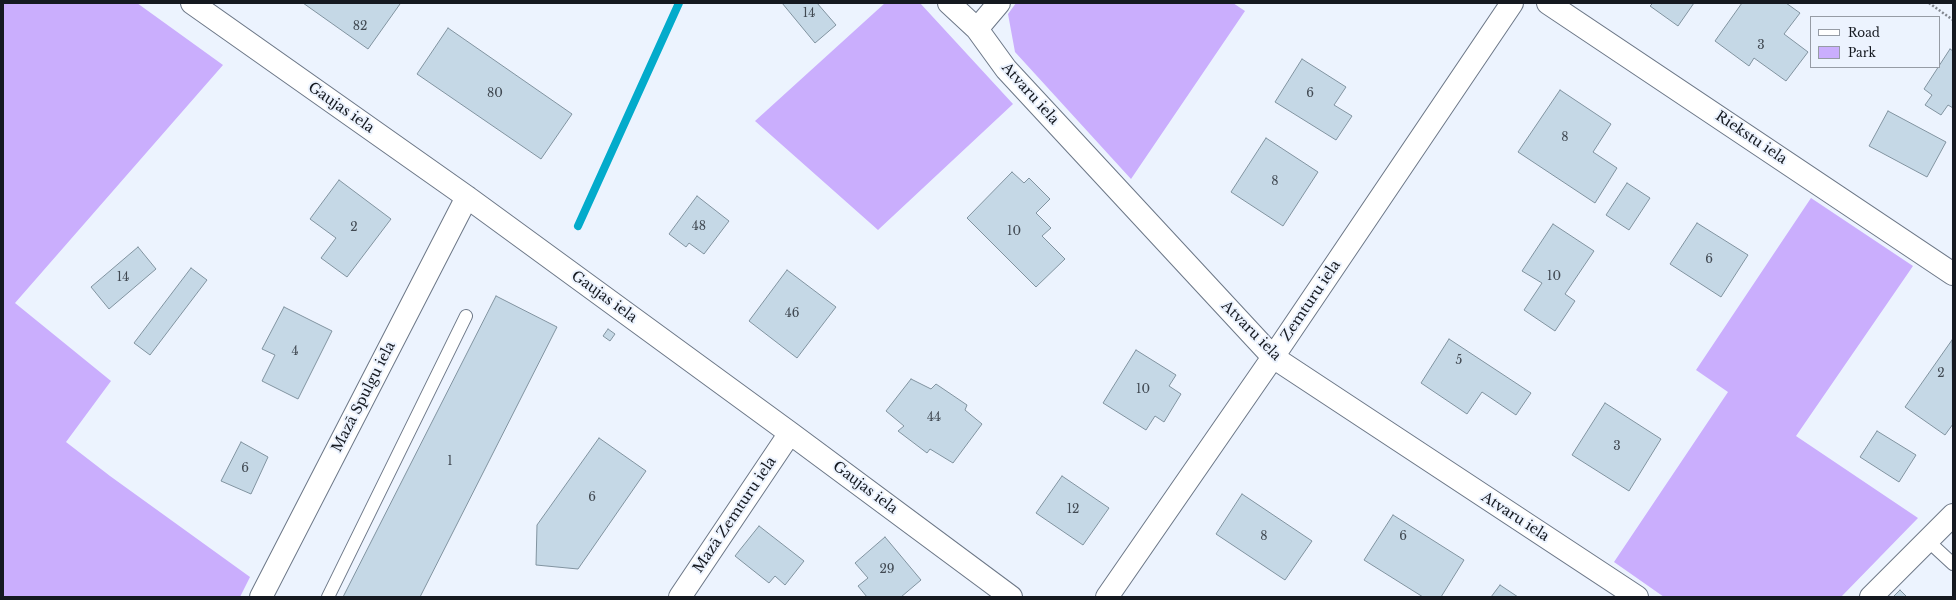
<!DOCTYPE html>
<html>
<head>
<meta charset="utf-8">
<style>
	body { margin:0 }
	#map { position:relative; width:1956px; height:600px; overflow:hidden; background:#ecf3fe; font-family:"Libre Baskerville",serif }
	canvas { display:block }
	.frame { position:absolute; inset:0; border:4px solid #151920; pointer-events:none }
	.legend { position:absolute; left:1810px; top:16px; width:130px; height:52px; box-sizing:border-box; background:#ecf3fe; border:1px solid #969ca5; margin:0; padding:5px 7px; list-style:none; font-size:12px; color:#151920 }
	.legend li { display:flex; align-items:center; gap:8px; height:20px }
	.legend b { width:20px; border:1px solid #969ca5 }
</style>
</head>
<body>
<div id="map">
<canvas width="1956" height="600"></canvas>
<div class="frame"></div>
<ul class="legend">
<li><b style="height:5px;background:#fff"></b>Road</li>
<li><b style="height:11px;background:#caaefd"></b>Park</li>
</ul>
</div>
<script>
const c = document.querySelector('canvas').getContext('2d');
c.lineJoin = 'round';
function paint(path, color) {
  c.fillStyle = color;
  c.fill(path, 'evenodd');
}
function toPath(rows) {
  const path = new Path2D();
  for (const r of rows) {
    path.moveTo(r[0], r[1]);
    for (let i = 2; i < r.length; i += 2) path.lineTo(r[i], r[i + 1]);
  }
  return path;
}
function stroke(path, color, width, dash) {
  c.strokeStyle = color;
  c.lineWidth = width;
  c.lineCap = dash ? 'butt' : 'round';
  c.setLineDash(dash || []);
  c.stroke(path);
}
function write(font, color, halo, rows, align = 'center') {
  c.font = font + ' "Libre Baskerville",serif';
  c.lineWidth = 4;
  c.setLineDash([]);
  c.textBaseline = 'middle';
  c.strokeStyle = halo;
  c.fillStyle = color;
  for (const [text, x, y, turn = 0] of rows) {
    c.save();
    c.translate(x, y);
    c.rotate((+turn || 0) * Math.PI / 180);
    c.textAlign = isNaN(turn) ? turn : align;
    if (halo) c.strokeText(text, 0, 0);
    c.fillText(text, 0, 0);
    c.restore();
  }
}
paint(toPath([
	[3,3,137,3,223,65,15,303,111,381,66,442,110,476,250,577,240,597,3,597],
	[885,3,920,3,1013,104,878,230,755,121],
	[1016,3,1233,3,1245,11,1131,179,1015,52,1008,14],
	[1811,198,1913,266,1796,436,1918,518,1841,597,1664,597,1614,562,1728,392,1696,370]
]), '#caaefd');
stroke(toPath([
	[578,226,679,3]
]), '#03abcb', 8);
const building = toPath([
	[303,3,398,3,400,4,368,49,303,3],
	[782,3,817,3,836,25,815,43,782,3],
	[1653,3,1694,3,1678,26,1650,6,1653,3],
	[1742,3,1786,3,1800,13,1784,34,1808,52,1786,81,1754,58,1749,66,1715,41,1742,3],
	[448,28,572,114,541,159,417,74,448,28],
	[1950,49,1953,51,1953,108,1948,105,1941,115,1925,105,1932,95,1924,89,1950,49],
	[1302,59,1346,87,1334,105,1352,116,1336,140,1275,102,1302,59],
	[1560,90,1611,124,1593,152,1617,168,1595,203,1518,152,1560,90],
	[1888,111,1946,142,1927,177,1869,146,1888,111],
	[1266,138,1318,172,1283,226,1231,192,1266,138],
	[1012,172,1024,183,1029,178,1050,199,1036,213,1051,228,1042,236,1065,259,1036,287,967,218,1012,172],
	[339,180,391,219,347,277,321,258,336,238,310,219,339,180],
	[1627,183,1650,198,1629,230,1606,215,1627,183],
	[697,196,729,221,704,254,689,243,686,247,669,234,697,196],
	[1697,223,1748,255,1721,297,1670,264,1697,223],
	[1553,224,1594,251,1565,294,1575,301,1555,331,1524,310,1542,283,1522,271,1553,224],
	[138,247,156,269,109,309,91,287,138,247],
	[191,268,207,280,150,355,134,343,191,268],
	[787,270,836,307,797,358,749,321,787,270],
	[496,296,557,327,420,597,343,597,496,296],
	[284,307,332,331,298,399,262,381,275,355,262,349,284,307],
	[608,329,615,334,610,341,603,336,608,329],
	[1449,339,1531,393,1516,415,1482,392,1467,414,1421,383,1449,339],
	[1952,340,1953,424,1945,435,1905,407,1952,340],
	[1136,350,1176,375,1169,386,1181,394,1164,422,1155,416,1146,430,1103,403,1136,350],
	[911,379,931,389,936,384,967,405,965,410,982,424,953,463,930,449,927,453,898,431,904,426,886,411,911,379],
	[1605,403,1661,439,1629,491,1572,455,1605,403],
	[1877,431,1916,455,1899,482,1860,457,1877,431],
	[599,438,646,471,578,569,536,565,537,525,599,438],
	[241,442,268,457,251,494,221,481,241,442],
	[1062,476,1109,508,1083,545,1036,513,1062,476],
	[1242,494,1312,541,1285,580,1216,534,1242,494],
	[1393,515,1464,560,1441,597,1423,597,1364,560,1393,515],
	[759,526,804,561,785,585,775,576,769,583,735,556,759,526],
	[885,537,921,580,901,597,867,597,858,586,868,578,855,563,885,537],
	[1500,585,1518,597,1491,597,1500,585],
	[1900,590,1907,597,1893,597,1900,590]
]);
paint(building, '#c5d8e6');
stroke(building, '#8193a0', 1);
const service = toPath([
	[1927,540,1953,564],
	[328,597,466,316]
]);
const minor = toPath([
	[192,3,467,197,790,433,1011,597],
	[949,3,977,29,1006,69,1273,357,1637,597],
	[1548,3,1953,274],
	[977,29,999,3],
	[261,597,467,197],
	[680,597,790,433],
	[1107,597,1273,357,1512,3],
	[1871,597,1953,515]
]);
stroke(service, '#6c7787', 14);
stroke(minor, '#6c7787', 24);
stroke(toPath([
	[1929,3,1953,20]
]), '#828790', 2.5, [2, 2]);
stroke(service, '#fff', 12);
stroke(minor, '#fff', 22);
write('12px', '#414952', null, [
	["14",809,14],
	["82",360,27],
	["3",1761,46],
	["80",495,94],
	["6",1310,94],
	["8",1565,138],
	["8",1275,182],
	["48",699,227],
	["2",354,228],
	["10",1014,232],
	["6",1709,260],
	["10",1554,277],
	["14",123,278],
	["46",792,314],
	["4",295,352],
	["5",1459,361],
	["2",1941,374],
	["10",1143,390],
	["44",934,418],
	["3",1617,447],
	["1",450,462],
	["6",245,469],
	["6",592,498],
	["12",1073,510],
	["8",1264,537],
	["6",1403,537],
	["29",887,570]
]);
write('14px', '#151920', '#ecf3fe', [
	["Atvaru iela",1030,94,48],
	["Gaujas iela",341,108,35],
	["Riekstu iela",1751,138,34],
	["Gaujas iela",604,297,36],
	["Zemturu iela",1311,301,-56],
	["Atvaru iela",1251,331,45],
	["Mazā Spulgu iela",364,397,-63],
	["Gaujas iela",865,488,37],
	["Mazā Zemturu iela",735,515,-56],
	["Atvaru iela",1515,517,33]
]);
</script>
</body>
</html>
